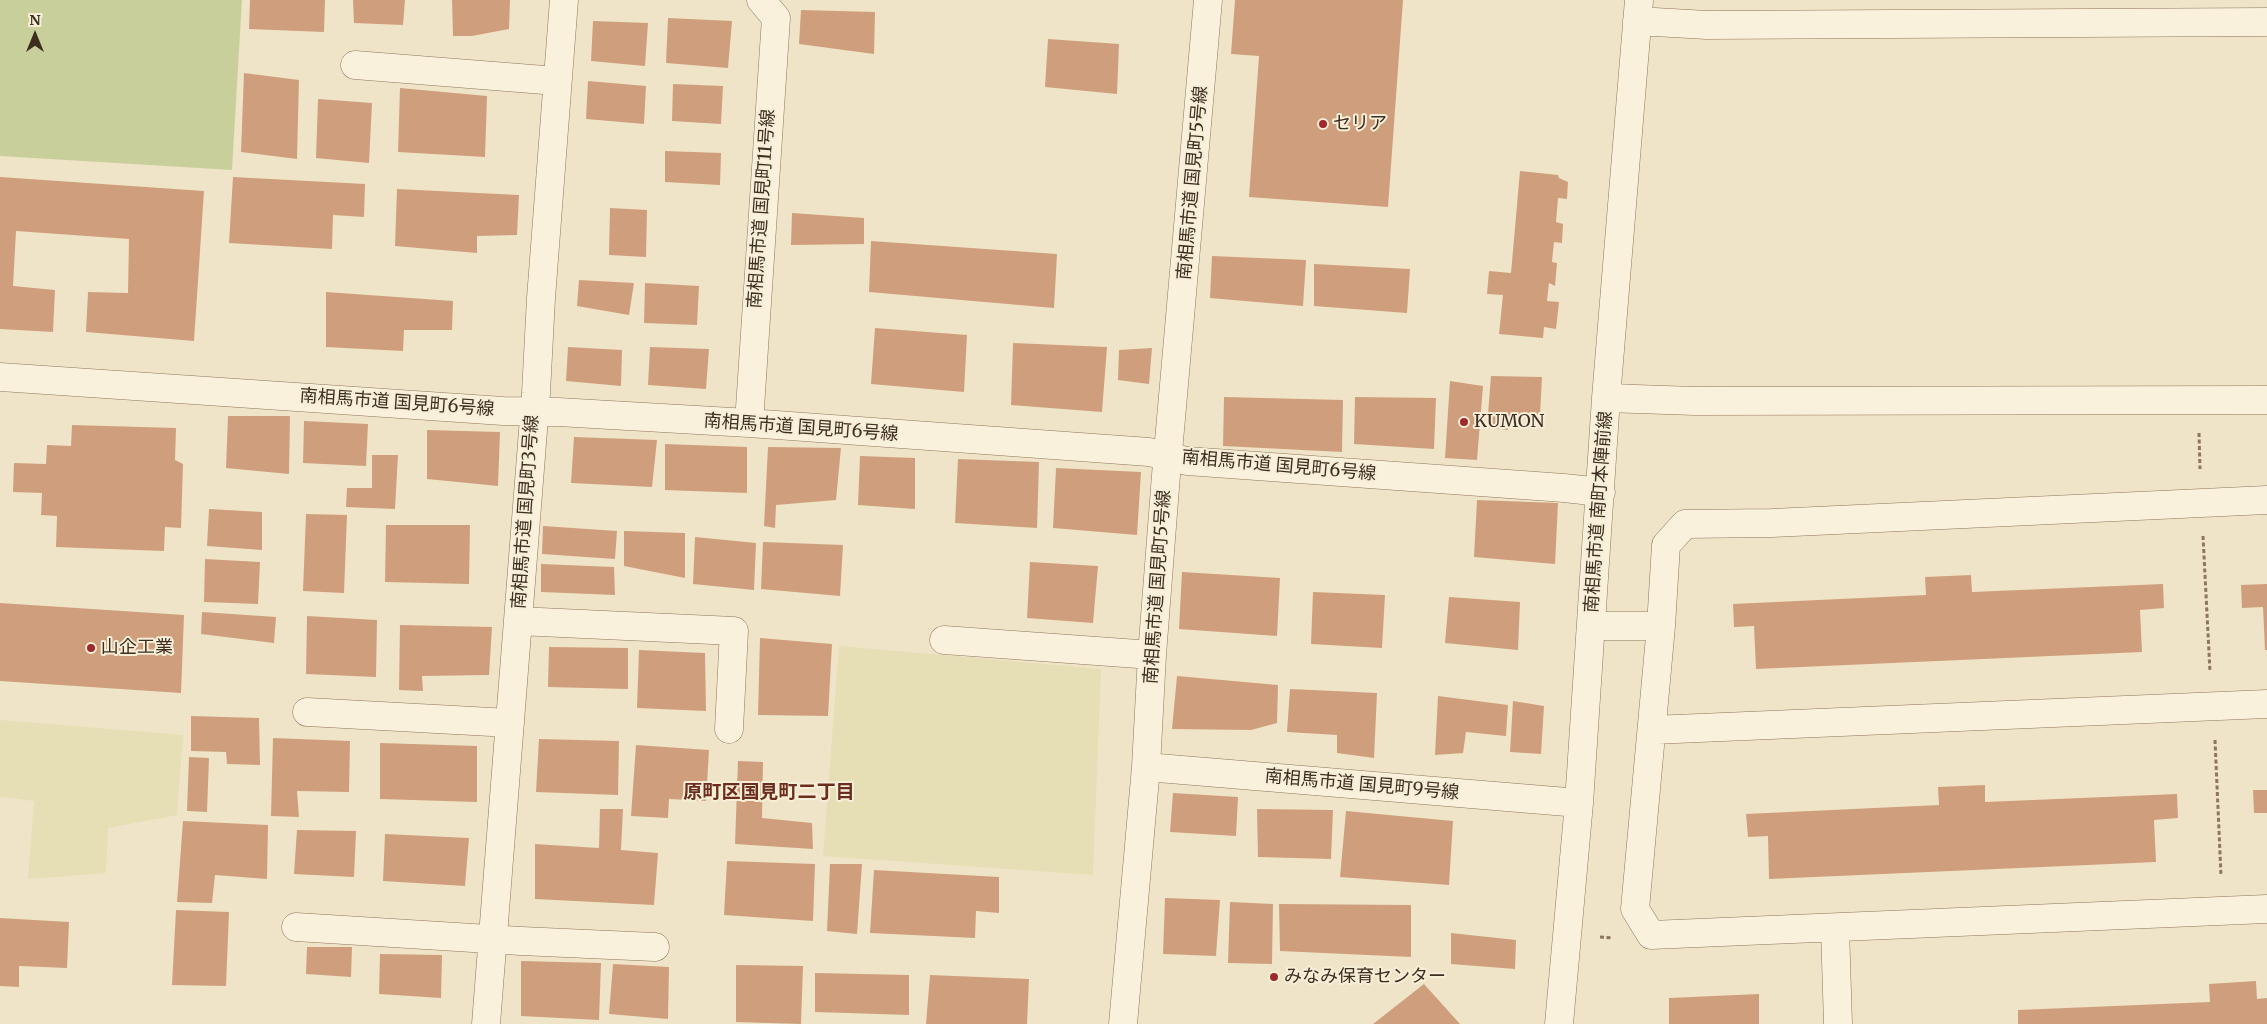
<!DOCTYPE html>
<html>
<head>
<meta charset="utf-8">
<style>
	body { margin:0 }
	#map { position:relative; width:2267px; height:1024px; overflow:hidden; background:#f0e4c8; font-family:Merriweather,serif }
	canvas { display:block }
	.north { position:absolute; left:10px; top:10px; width:50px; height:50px; -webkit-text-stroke:4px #f7eed8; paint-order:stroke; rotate:0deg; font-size:14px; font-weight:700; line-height:20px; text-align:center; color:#3d2e20 }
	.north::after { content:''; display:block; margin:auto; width:18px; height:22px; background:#3d2e20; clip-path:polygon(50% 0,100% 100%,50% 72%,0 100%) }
</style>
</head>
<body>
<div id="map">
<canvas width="2267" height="1024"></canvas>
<div class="north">N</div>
</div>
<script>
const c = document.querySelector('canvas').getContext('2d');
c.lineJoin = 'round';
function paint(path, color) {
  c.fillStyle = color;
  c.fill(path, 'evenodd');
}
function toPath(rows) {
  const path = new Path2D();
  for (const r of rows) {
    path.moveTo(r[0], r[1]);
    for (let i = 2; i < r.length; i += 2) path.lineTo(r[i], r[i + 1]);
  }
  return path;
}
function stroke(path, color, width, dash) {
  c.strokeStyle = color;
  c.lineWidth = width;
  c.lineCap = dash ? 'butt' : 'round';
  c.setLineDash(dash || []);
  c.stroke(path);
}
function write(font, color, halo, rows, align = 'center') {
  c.font = font + ' Merriweather,"Noto Sans JP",serif';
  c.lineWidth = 4;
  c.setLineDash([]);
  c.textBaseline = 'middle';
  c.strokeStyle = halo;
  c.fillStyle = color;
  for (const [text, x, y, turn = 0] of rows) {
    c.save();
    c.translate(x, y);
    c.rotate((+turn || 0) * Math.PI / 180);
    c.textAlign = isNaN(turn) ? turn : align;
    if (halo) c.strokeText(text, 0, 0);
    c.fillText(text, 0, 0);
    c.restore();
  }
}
paint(toPath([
	[839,646,1101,669,1093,875,823,856],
	[0,720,183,735,177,815,108,828,106,873,28,879,34,801,0,797]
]), '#e6deb5');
paint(toPath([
	[0,0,242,0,232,170,0,156]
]), '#c9cf9b');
paint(toPath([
	[250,0,325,0,324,32,249,29],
	[353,0,405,0,403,25,354,23],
	[452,0,510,0,509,29,472,36,453,36],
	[1235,0,1403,0,1388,207,1249,197,1259,56,1231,54],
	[801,10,875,12,874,54,799,44],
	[668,18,732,21,728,68,666,63],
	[593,21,648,23,645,66,591,61],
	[1048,39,1119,44,1117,94,1045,87],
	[244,73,299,80,297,159,241,152],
	[588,81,646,86,644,124,586,119],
	[673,84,723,86,721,124,672,121],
	[400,88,487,96,485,157,398,152],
	[318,99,372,103,369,163,316,158],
	[665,151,721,153,720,185,665,182],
	[1520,171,1558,175,1559,178,1568,182,1567,199,1558,198,1556,222,1563,224,1562,243,1554,242,1552,262,1557,263,1555,286,1549,283,1547,301,1559,302,1556,329,1544,327,1543,338,1499,334,1503,295,1487,294,1489,271,1511,273],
	[0,177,204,191,194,341,86,332,88,292,128,293,129,239,16,231,13,286,55,290,53,332,0,329],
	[233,177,365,184,364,217,333,215,332,249,229,243],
	[397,189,519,195,517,235,477,236,477,253,395,246],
	[610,208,647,210,646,257,609,255],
	[792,213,864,218,864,244,791,245],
	[871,241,1057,254,1054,308,869,292],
	[1212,256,1306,260,1303,306,1210,298],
	[1314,264,1410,269,1407,313,1314,306],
	[579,280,634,283,629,315,577,306],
	[645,283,699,286,697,325,644,323],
	[326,292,453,301,452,330,404,330,403,351,326,347],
	[875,328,967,335,964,392,871,384],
	[1013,343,1107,347,1102,412,1011,405],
	[568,347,622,350,621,386,566,381],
	[650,347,709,349,706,389,648,385],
	[1152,348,1149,384,1118,380,1119,350],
	[1491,376,1542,377,1540,416,1507,417,1508,430,1487,427],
	[1450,381,1483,386,1477,460,1445,458],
	[1224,397,1343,400,1342,452,1223,446],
	[1355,397,1436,398,1434,449,1354,444],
	[228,416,290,416,289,474,226,468],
	[304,421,368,424,366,466,303,463],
	[72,425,176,428,175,460,183,464,181,528,165,527,164,551,56,547,57,516,41,515,42,493,13,492,14,463,46,464,47,445,71,446],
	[427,430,500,432,498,486,427,479],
	[574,437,657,440,652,487,571,483],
	[665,444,747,447,747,493,665,490],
	[768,447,841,448,836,500,776,505,775,528,764,526],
	[372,455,398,455,395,509,346,507,347,488,372,488],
	[860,456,915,458,915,509,858,505],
	[958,459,1039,462,1037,528,955,523],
	[1056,468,1141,472,1137,535,1053,528],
	[1477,500,1558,503,1555,564,1474,557],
	[209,509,262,512,262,550,207,546],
	[306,514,347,515,344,593,303,591],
	[386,525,470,525,469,584,385,582],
	[543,526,617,531,615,559,542,554],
	[624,531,685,533,685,578,624,566],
	[695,537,756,543,754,590,693,584],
	[763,542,843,545,840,596,761,589],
	[205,559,260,562,258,604,204,602],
	[1030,562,1098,566,1093,623,1027,618],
	[541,564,614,567,615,595,541,592],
	[1182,572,1280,578,1277,636,1179,629],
	[1971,575,1972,592,2163,584,2164,608,2140,610,2142,652,1756,669,1754,626,1734,627,1733,604,1926,595,1925,577],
	[2267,584,2267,650,2265,650,2263,607,2242,608,2241,585],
	[1313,592,1385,595,1382,648,1311,644],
	[1449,597,1520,602,1518,650,1445,643],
	[0,603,184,615,181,693,0,681],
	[202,612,276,617,274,643,201,634],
	[307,616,377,620,376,677,306,674],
	[400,625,492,627,489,675,422,676,423,691,399,690],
	[760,638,832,644,828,716,758,715],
	[549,647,628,648,628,689,548,687],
	[639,650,705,653,706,711,637,708],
	[1177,676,1278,685,1277,723,1251,730,1172,729],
	[1290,689,1377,693,1374,758,1337,753,1337,735,1287,732],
	[1438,696,1508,705,1506,736,1466,732,1463,753,1435,755],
	[1513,701,1544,706,1541,754,1510,752],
	[191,716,259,718,260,765,227,764,226,752,191,751],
	[273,738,350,741,349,792,297,791,299,817,271,816],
	[539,739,619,741,618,795,536,792],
	[380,743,477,746,477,802,380,799],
	[636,745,709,750,706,801,669,799,668,818,631,816],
	[189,757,209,758,207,812,187,811],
	[738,761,763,762,762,818,812,823,813,849,735,844],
	[1985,785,1985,802,2177,794,2178,818,2154,820,2156,862,1769,879,1768,836,1748,837,1746,814,1939,805,1938,787],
	[2253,790,2267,790,2267,813,2254,813],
	[1173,793,1238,797,1236,836,1170,832],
	[600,809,623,809,621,850,658,853,654,905,535,899,535,844,599,848],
	[1257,809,1333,810,1331,859,1258,857],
	[1346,811,1453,821,1449,885,1340,877],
	[183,821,268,825,267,879,215,875,212,903,177,902],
	[297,830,356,831,354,877,294,874],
	[385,834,469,838,465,886,383,881],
	[727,861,815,864,813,921,724,915],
	[830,864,862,864,857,934,827,931],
	[874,870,999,877,999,913,976,911,975,938,870,933],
	[1165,898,1220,900,1216,956,1163,954],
	[1230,902,1273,904,1272,964,1228,963],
	[1279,904,1411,905,1411,957,1280,951],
	[176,910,229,912,226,986,172,985],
	[0,918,69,922,67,968,19,966,19,987,0,986],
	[1451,933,1516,940,1515,969,1451,964],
	[307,947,352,947,351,977,306,974],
	[380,954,442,955,441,998,379,994],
	[521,961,601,963,599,1020,521,1016],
	[613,964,669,967,668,1019,609,1014],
	[736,965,803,966,801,1024,736,1022],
	[815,973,909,975,909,1015,815,1012],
	[930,975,1029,979,1027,1024,926,1024],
	[2256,981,2257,999,2267,998,2267,1024,2018,1024,2018,1010,2210,1002,2209,984],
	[1424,984,1460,1024,1373,1024],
	[1759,994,1759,1024,1669,1024,1669,998]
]), '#cf9f7d');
const minor = toPath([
	[1637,21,1707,25,2267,22],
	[355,65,557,81],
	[0,377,503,411,558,412,749,423,1149,452,1187,461,1564,488,1601,492],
	[1606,398,1695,401,2267,400],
	[749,423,776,18,761,0],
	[518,621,734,631,729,729],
	[1591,626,1661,626,1635,909,1651,935,2267,909],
	[1661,626,1666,545,1685,524,1772,523,2267,500],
	[944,640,1152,655],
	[307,712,510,723],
	[1652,730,2267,704],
	[1146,767,1579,803],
	[296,927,521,941,655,947],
	[1835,928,1838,1024],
	[486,1024,536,393,541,298,564,0],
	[1123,1024,1146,767,1152,655,1166,475,1208,0],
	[1559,1024,1579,803,1606,398,1639,0]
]);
stroke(minor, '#8d765c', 29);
stroke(toPath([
	[2199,433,2200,469],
	[2203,536,2210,672],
	[2215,740,2221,876],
	[1600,937,1613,938]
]), '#8d765c', 3, [4, 2.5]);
stroke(minor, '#faf1dc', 28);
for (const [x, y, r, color] of [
	[1323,124,5,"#9e2a2b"],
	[1464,422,5,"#9e2a2b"],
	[91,648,5,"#9e2a2b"],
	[1274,977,5,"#9e2a2b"]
]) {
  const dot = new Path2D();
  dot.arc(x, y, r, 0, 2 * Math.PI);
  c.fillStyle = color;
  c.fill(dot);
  stroke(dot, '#f7eed8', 2);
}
write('18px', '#3d2e20', '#f7eed8', [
	["セリア",1333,124],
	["KUMON",1474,422],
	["山企工業",101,648],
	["みなみ保育センター",1284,977]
], 'left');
write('18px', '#3d2e20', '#f7eed8', [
	["南相馬市道 国見町5号線",1193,183,-85],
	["南相馬市道 国見町11号線",762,209,-86],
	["南相馬市道 国見町6号線",397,403,4],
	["南相馬市道 国見町6号線",801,428,4],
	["南相馬市道 国見町6号線",1279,466,5],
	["南相馬市道 国見町3号線",526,512,-86],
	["南相馬市道 南町本陣前線",1599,512,-86],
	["南相馬市道 国見町5号線",1158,587,-86],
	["南相馬市道 国見町9号線",1362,785,5]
]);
write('bold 19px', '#6b2e1e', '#f7eed8', [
	["原町区国見町二丁目",769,793]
]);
</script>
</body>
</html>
